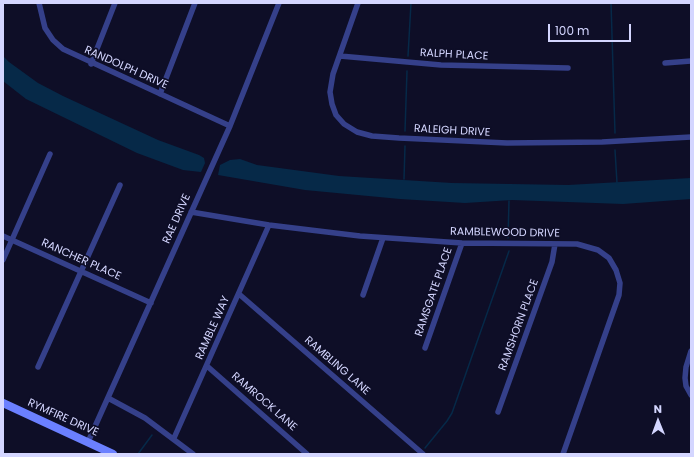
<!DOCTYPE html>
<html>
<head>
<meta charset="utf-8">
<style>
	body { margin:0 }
	#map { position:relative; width:694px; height:457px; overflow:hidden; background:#0e0e27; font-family:Poppins,sans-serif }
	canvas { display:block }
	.frame { position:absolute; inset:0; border:4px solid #d4d6ff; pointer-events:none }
	.north { position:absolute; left:638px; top:401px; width:40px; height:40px; -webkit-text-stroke:3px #0e0e27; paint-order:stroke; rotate:359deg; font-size:11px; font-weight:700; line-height:16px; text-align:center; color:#d4d6ff }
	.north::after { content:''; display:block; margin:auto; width:14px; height:18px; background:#d4d6ff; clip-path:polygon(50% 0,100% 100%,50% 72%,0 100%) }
	.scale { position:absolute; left:548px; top:24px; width:83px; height:18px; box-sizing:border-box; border:2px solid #d4d6ff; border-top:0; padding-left:5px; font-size:12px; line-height:14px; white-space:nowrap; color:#d4d6ff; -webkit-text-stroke:3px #0e0e27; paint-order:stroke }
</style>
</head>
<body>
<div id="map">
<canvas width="694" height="457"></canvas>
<div class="frame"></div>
<div class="north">N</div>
<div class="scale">100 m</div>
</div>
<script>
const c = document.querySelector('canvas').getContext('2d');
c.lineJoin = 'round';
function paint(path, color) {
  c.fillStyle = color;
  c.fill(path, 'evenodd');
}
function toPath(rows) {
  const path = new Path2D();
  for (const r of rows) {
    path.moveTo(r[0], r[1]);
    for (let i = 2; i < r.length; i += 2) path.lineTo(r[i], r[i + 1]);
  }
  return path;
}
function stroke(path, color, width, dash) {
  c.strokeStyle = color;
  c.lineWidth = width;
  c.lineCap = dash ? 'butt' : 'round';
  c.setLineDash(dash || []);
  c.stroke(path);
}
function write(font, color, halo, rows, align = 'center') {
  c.font = font + ' Poppins,sans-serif';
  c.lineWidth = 3.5;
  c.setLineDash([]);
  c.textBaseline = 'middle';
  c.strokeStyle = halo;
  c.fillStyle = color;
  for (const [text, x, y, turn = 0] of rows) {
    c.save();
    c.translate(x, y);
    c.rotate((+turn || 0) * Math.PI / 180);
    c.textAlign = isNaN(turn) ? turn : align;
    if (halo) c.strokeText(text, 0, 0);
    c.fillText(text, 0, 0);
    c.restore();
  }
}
paint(toPath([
	[3,56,9,62,38,83,63,96,158,140,199,155,204,158,205,163,201,172,183,170,137,153,26,99,3,81],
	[240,159,257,165,339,176,452,183,568,185,691,178,691,199,623,204,512,200,465,203,400,199,305,190,218,175,220,165,230,160]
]), '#062948');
stroke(toPath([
	[611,3,615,133],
	[408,56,411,3],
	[405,131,407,71],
	[615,150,617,183],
	[404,179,405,146],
	[508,238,509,201],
	[425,448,447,421,452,413,509,251],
	[138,454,152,435]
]), '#062948', 1.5);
stroke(toPath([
	[39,3,45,28,53,40,63,49,230,126],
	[358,3,333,74,330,92,332,104,336,115,344,124,357,132,372,136,399,138,507,143,602,142,691,137],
	[340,56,441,65,568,68],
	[665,63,691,61],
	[91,64,115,3],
	[160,94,195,3],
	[191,212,269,225,360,236,462,243,577,244,598,250,609,258,616,270,620,283,619,295,563,454],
	[3,236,151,303],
	[3,260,50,154],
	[239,294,423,454],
	[363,295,383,238],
	[425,348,462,243],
	[691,351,686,367,685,378,686,386,691,395],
	[207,366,307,454],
	[38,367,120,185],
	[108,398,145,418,193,454],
	[498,412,552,262,555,244],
	[174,438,269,225],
	[88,442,230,126,279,3]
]), '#35408a', 5.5);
stroke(toPath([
	[3,403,113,454]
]), '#6b80ff', 8);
write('11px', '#d4d6ff', '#0e0e27', [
	["RALPH PLACE",454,55,3],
	["RANDOLPH DRIVE",126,68,24],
	["RALEIGH DRIVE",452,131,3],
	["RAE DRIVE",177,219,-66],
	["RAMBLEWOOD DRIVE",505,233,1],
	["RANCHER PLACE",81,260,24],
	["RAMSGATE PLACE",434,292,-71],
	["RAMSHORN PLACE",519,325,-70],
	["RAMBLE WAY",213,328,-66],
	["RAMBLING LANE",337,366,41],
	["RAMROCK LANE",264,402,41],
	["RYMFIRE DRIVE",63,418,24]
]);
</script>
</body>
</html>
